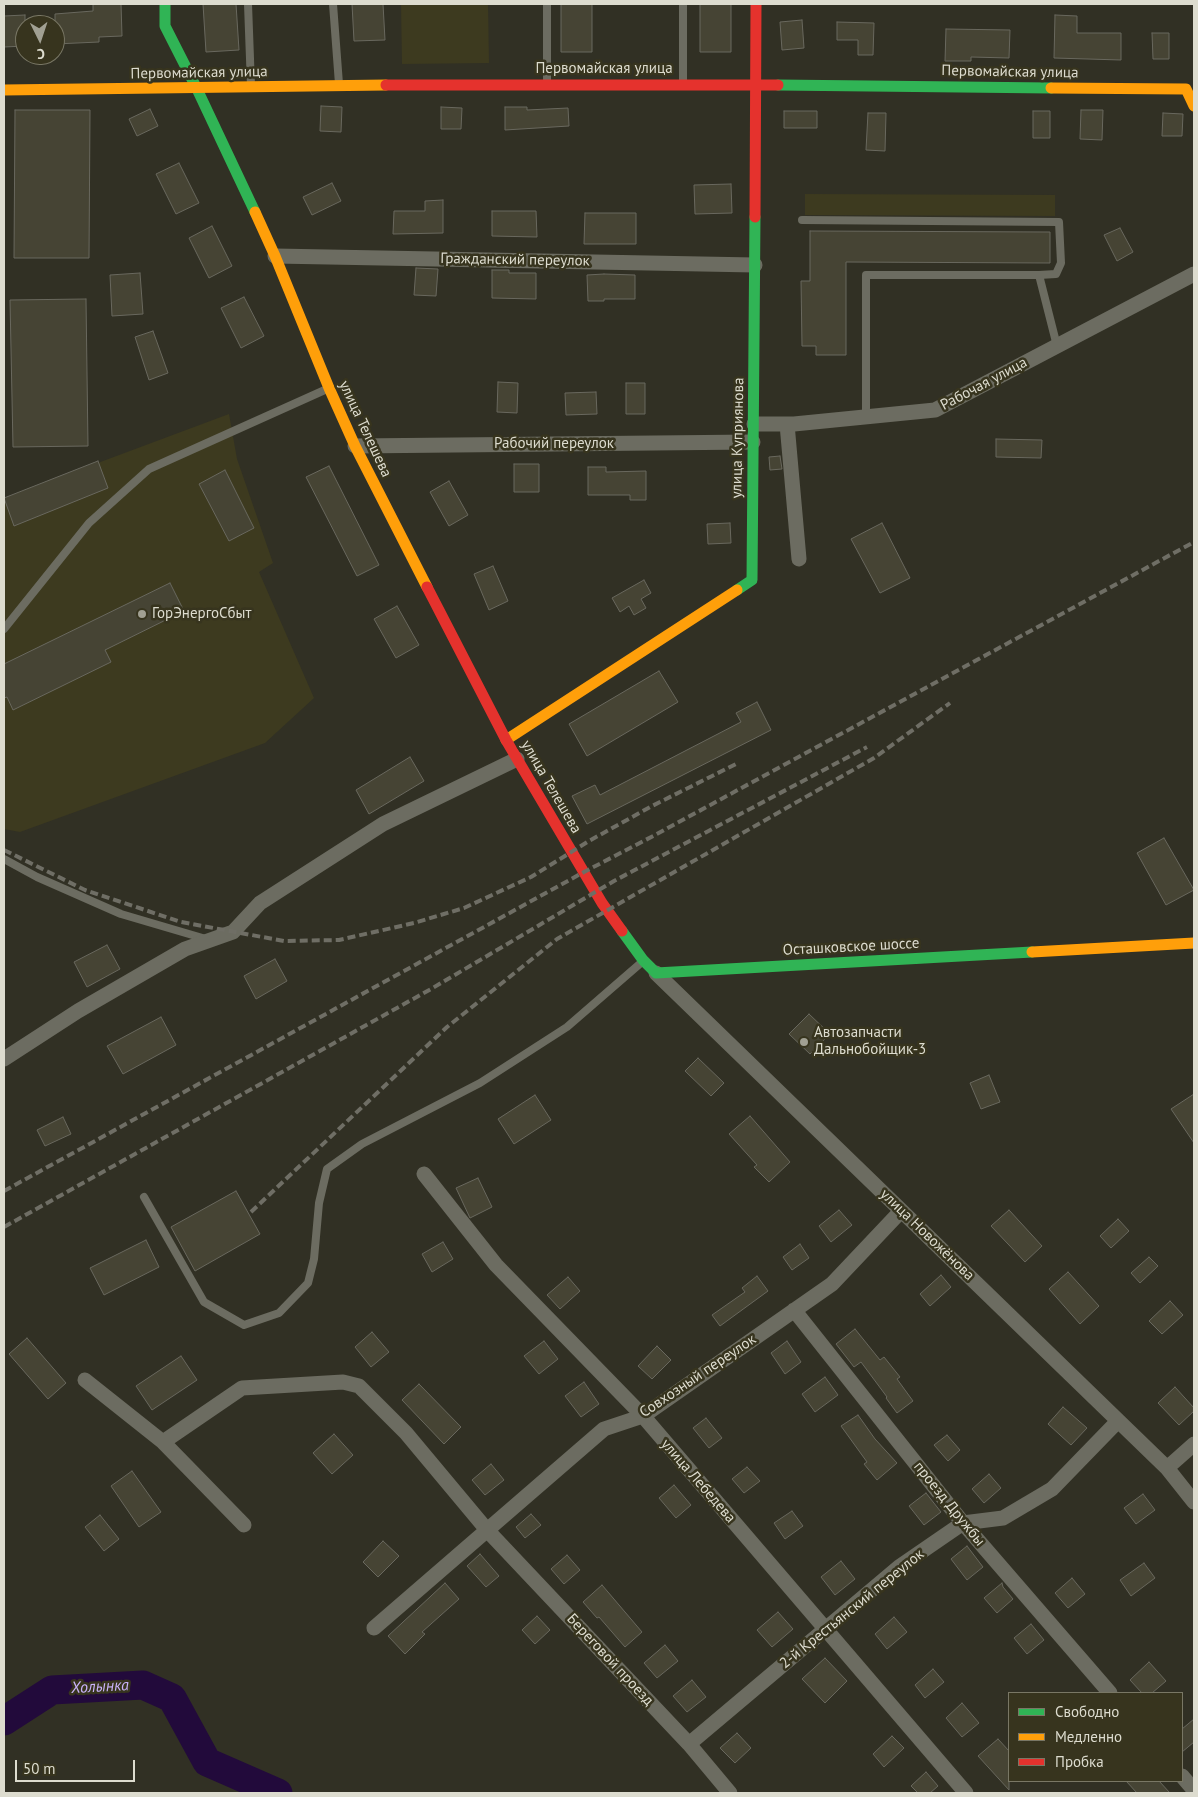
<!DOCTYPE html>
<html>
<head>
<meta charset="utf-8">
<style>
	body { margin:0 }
	#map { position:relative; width:1198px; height:1797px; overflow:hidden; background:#313024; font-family:"PT Sans",sans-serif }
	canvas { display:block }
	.frame { position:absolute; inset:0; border:5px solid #dddccf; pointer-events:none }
	.legend { position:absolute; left:1008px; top:1692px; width:175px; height:90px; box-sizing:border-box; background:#37341e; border:1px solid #797765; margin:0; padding:6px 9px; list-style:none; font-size:15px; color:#dddccf }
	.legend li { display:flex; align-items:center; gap:10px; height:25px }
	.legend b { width:25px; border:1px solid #797765 }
	.north { position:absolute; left:15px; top:15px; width:50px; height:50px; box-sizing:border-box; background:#37341e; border:1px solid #797765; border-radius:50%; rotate:176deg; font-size:14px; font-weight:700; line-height:20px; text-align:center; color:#dddccf }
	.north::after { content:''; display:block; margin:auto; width:18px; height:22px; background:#a1a093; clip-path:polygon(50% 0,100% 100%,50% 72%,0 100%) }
	.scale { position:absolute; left:15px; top:1760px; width:120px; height:22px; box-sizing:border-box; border:2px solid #dddccf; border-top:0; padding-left:6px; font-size:15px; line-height:18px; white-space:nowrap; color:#dddccf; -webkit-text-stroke:4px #37341e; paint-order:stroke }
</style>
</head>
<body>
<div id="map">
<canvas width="1198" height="1797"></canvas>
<div class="frame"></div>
<ul class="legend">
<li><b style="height:6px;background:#30b455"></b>Свободно</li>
<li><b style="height:6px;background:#ff9f0a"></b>Медленно</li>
<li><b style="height:6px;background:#e5322d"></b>Пробка</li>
</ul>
<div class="north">С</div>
<div class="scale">50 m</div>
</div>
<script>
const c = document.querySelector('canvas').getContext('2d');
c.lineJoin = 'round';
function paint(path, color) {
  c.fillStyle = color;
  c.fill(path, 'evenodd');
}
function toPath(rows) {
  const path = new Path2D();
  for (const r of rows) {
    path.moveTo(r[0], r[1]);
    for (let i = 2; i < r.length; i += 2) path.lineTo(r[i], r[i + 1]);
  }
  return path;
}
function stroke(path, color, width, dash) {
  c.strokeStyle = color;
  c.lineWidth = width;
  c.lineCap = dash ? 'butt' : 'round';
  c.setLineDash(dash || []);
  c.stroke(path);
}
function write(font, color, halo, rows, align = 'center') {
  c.font = font + ' "PT Sans",sans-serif';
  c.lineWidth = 5;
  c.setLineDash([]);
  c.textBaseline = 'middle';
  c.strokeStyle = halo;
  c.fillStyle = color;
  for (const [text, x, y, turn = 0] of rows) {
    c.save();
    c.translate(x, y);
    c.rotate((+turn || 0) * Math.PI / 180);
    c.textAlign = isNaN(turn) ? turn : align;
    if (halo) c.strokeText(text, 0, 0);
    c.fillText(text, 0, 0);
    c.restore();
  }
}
paint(toPath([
	[401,4,488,4,489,63,402,64],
	[805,194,1055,195,1055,216,805,215],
	[229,414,237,459,273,563,259,572,314,698,265,743,20,832,4,829,4,498]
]), '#3d3a1f');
stroke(toPath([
	[4,1721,52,1690,143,1685,172,1698,207,1762,278,1793]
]), '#220a3b', 29);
const building = toPath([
	[93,4,121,4,122,36,99,37,99,42,55,44,55,14,93,11,93,4],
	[203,4,236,4,239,50,206,52,203,4],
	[352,4,383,4,385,40,354,41,352,4],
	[561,4,592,4,592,52,561,52,561,4],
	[700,4,731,4,731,52,700,52,700,4],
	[25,15,25,46,4,47,4,16,25,15],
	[1055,15,1077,16,1077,33,1121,33,1121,60,1054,58,1055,15],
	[802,20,804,48,782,50,780,22,802,20],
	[837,22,874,23,873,55,858,55,858,40,837,40,837,22],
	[946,29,1010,30,1009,58,971,57,971,61,945,61,946,29],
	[1152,33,1169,33,1169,59,1153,59,1152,33],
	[321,106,342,107,341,132,320,131,321,106],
	[441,107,462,108,461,129,441,129,441,107],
	[505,107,527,107,527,110,568,108,569,126,505,130,505,107],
	[150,109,158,126,137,136,129,119,150,109],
	[15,110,90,110,89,258,14,258,15,110],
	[1081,110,1103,110,1102,140,1080,139,1081,110],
	[784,111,817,111,817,128,784,128,784,111],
	[1033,111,1050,111,1050,138,1033,138,1033,111],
	[868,113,886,113,885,151,866,150,868,113],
	[1163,113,1183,114,1182,136,1162,136,1163,113],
	[179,163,199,203,176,214,156,174,179,163],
	[332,183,341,201,312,215,303,197,332,183],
	[731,184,732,213,695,214,694,185,731,184],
	[443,200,443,233,393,234,394,211,425,211,425,201,443,200],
	[492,211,536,211,537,237,492,236,492,211],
	[585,213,636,213,636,244,584,244,585,213],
	[212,226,232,266,209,278,189,238,212,226],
	[1120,228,1133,252,1117,261,1104,235,1120,228],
	[810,231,1050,232,1050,263,846,262,846,355,816,355,816,346,802,346,801,281,810,281,810,231],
	[416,268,438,269,436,296,414,295,416,268],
	[492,270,509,270,509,273,536,273,536,299,492,298,492,270],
	[140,273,143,314,112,316,110,275,140,273],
	[604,274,635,275,635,299,604,299,604,301,588,301,587,275,604,274],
	[244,297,264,336,241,348,221,308,244,297],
	[86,299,88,446,13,447,10,300,86,299],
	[153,331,168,373,149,380,135,337,153,331],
	[498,382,518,383,517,413,497,412,498,382],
	[626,383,645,383,645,414,626,414,626,383],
	[596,392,597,414,566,415,565,393,596,392],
	[996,439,1042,440,1041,458,996,457,996,439],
	[780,456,782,469,770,470,769,457,780,456],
	[98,461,108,488,14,526,4,498,98,461],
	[514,464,539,464,539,492,514,492,514,464],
	[329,466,379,565,357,576,306,477,329,466],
	[588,467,606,467,606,472,646,471,646,500,630,500,630,495,588,495,588,467],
	[225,470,254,528,229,541,199,484,225,470],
	[449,481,468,515,449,526,430,492,449,481],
	[730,523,731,543,708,544,707,524,730,523],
	[882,523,910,578,880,593,851,539,882,523],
	[493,566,508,601,489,610,474,574,493,566],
	[644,580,651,593,641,599,646,608,634,615,629,606,620,612,612,598,644,580],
	[170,583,184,611,105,650,111,662,13,710,7,697,4,698,4,664,170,583],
	[397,606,419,645,396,658,374,619,397,606],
	[659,671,678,702,587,756,569,724,659,671],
	[757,702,771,730,587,824,572,796,595,785,600,795,741,722,736,713,757,702],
	[410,757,424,781,369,814,356,790,410,757],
	[1164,838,1194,890,1166,905,1137,853,1164,838],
	[107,945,120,969,87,987,74,962,107,945],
	[275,959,287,981,256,999,244,976,275,959],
	[809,1014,830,1034,810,1054,789,1034,809,1014],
	[161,1017,176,1045,123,1074,107,1046,161,1017],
	[698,1058,724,1083,711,1096,685,1071,698,1058],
	[989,1075,1000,1102,981,1109,970,1083,989,1075],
	[1194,1094,1194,1143,1171,1109,1194,1094],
	[535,1095,551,1120,514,1144,498,1119,535,1095],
	[750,1116,790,1162,769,1182,754,1167,757,1165,729,1134,750,1116],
	[63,1117,71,1134,45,1146,37,1130,63,1117],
	[478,1178,492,1207,470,1218,456,1188,478,1178],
	[236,1191,260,1234,195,1271,171,1227,236,1191],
	[839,1210,852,1225,831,1242,819,1226,839,1210],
	[1009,1210,1042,1246,1025,1262,991,1226,1009,1210],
	[1118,1219,1129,1231,1111,1248,1100,1236,1118,1219],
	[146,1240,159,1267,104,1295,90,1268,146,1240],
	[443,1242,453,1259,432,1272,422,1254,443,1242],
	[800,1244,809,1258,792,1270,783,1257,800,1244],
	[1149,1257,1158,1266,1140,1283,1131,1273,1149,1257],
	[1068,1272,1099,1306,1080,1324,1049,1289,1068,1272],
	[941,1275,951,1287,930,1306,920,1294,941,1275],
	[757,1276,768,1291,720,1326,712,1315,745,1292,742,1288,757,1276],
	[568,1277,580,1291,560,1309,547,1295,568,1277],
	[1170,1301,1183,1315,1162,1334,1149,1321,1170,1301],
	[855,1329,880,1360,884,1357,900,1377,897,1379,913,1401,897,1413,886,1398,887,1397,861,1362,854,1367,836,1344,855,1329],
	[372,1332,389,1352,371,1367,355,1347,372,1332],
	[27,1338,66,1383,48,1399,9,1354,27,1338],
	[544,1341,558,1359,539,1374,524,1356,544,1341],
	[787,1341,801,1362,785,1374,771,1353,787,1341],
	[657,1346,671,1360,652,1379,638,1366,657,1346],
	[181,1356,197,1380,152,1410,136,1386,181,1356],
	[825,1377,838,1395,815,1412,802,1394,825,1377],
	[584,1382,599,1404,581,1417,565,1396,584,1382],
	[419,1384,461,1427,444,1444,402,1400,419,1384],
	[1175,1387,1194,1408,1194,1411,1179,1425,1158,1403,1175,1387],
	[1063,1407,1087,1428,1071,1445,1048,1424,1063,1407],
	[858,1415,875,1439,897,1463,877,1480,864,1464,867,1462,841,1426,858,1415],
	[706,1418,722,1438,709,1448,693,1428,706,1418],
	[334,1434,353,1455,332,1474,313,1453,334,1434],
	[947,1435,960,1450,948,1461,934,1445,947,1435],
	[491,1464,504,1480,485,1495,472,1480,491,1464],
	[747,1467,760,1481,744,1493,732,1479,747,1467],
	[132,1471,161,1512,139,1527,111,1486,132,1471],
	[989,1474,1001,1488,984,1503,972,1489,989,1474],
	[674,1485,691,1505,676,1518,659,1498,674,1485],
	[926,1493,941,1512,924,1525,909,1506,926,1493],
	[1143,1494,1155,1510,1136,1524,1124,1508,1143,1494],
	[792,1511,803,1526,785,1539,774,1523,792,1511],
	[531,1514,541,1525,525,1538,516,1527,531,1514],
	[100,1515,119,1539,104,1551,85,1527,100,1515],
	[383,1541,399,1556,378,1577,363,1562,383,1541],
	[967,1546,983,1567,967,1580,951,1559,967,1546],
	[480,1554,499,1576,486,1587,467,1566,480,1554],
	[567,1555,580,1570,564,1584,551,1569,567,1555],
	[841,1561,855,1579,835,1595,821,1577,841,1561],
	[1144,1563,1155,1578,1131,1596,1120,1580,1144,1563],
	[1072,1578,1085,1594,1068,1608,1055,1593,1072,1578],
	[445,1583,459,1599,422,1632,425,1634,405,1654,388,1636,445,1583],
	[1002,1583,1003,1587,1013,1599,997,1613,984,1598,1002,1583],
	[602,1585,642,1632,625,1647,599,1617,597,1618,583,1602,602,1585],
	[778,1612,793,1629,772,1647,757,1630,778,1612],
	[537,1616,550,1630,535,1644,522,1630,537,1616],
	[894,1617,907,1632,887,1649,875,1634,894,1617],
	[1031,1624,1044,1640,1027,1654,1014,1638,1031,1624],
	[665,1645,678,1661,657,1678,644,1663,665,1645],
	[825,1658,847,1681,825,1703,802,1679,825,1658],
	[1149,1662,1166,1681,1152,1693,1142,1693,1130,1680,1149,1662],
	[933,1669,944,1682,925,1698,915,1685,933,1669],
	[692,1680,706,1697,687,1712,673,1696,692,1680],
	[962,1703,979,1723,962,1737,946,1718,962,1703],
	[1194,1719,1194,1742,1182,1752,1182,1729,1194,1719],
	[737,1733,751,1748,735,1763,720,1748,737,1733],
	[892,1736,904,1748,884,1767,873,1754,892,1736],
	[998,1739,1009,1751,1009,1790,978,1756,998,1739],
	[926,1772,938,1786,930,1793,918,1793,911,1786,926,1772],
	[1126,1781,1159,1781,1170,1793,1137,1793,1126,1781]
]);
paint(building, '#464434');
stroke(building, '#69685e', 1);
stroke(toPath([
	[248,4,251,86],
	[333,4,339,84],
	[547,4,547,82],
	[683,82,683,4],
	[802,220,1059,222,1061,263,1056,274,1039,275],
	[866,417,866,275,1039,275,1057,346],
	[4,629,89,523,149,469,327,389],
	[4,859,37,877,121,914,206,939],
	[144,1197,204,1302,244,1325,279,1313,308,1283,314,1259,319,1203,327,1169,362,1144,480,1083,567,1027,642,962]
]), '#6c6c61', 8);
stroke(toPath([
	[275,256,755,265],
	[754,424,794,424,935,410,1194,274],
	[787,424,799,559],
	[355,446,753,442],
	[656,973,1167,1468,1194,1502],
	[4,1059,78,1011,185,949,233,932,260,903,383,824,517,759],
	[424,1174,496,1265,643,1416,966,1793],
	[794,1310,963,1523,1110,1693],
	[85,1380,163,1442,242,1388,343,1382,359,1386,406,1433,487,1530,689,1744,730,1793],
	[163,1442,244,1525],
	[1167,1468,1194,1444],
	[374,1628,604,1429,643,1416,832,1284,901,1211],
	[689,1744,899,1567,963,1523,1003,1518,1052,1489,1118,1421],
	[1182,1776,1194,1790]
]), '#6c6c61', 15);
stroke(toPath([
	[165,4,165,26,197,89,255,212],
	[778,85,1051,88],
	[737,590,752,580,755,217],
	[622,931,643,960,656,973,1032,952]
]), '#30b455', 11);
stroke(toPath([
	[1051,88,1186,89,1194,106],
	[4,90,386,85],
	[255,212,275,256,329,388,355,446,427,587],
	[506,740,737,590],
	[1032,952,1194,943]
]), '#ff9f0a', 11);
stroke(toPath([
	[386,85,778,85],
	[755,217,756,4],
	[427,587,506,740,602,903,622,931]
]), '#e5322d', 11);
stroke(toPath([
	[4,850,85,890,181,922,284,941,339,940,414,923,464,908,531,877,589,841,652,806,736,764],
	[4,1191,584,872,655,835,1194,542],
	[251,1212,447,1027,557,939,874,758,950,703],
	[4,1227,431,989,614,881,867,747]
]), '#6f6e65', 4, [8, 4]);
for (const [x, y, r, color] of [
	[142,614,5,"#a1a093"],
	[804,1042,5,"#a1a093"]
]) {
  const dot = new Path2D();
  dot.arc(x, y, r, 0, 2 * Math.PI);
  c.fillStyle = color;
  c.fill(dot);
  stroke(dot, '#37341e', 2);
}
write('15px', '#dddccf', '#37341e', [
	["Первомайская улица",604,69],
	["Первомайская улица",1010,72,1],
	["Первомайская улица",199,73,-1],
	["Гражданский переулок",515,260,1],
	["Рабочая улица",984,384,-28],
	["улица Телешева",365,429,65],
	["улица Куприянова",738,438,-89],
	["Рабочий переулок",554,444],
	["улица Телешева",551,787,60],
	["Осташковское шоссе",851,947,-3],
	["улица Новожёнова",927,1235,44],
	["Совхозный переулок",698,1376,-34],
	["улица Лебедева",698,1481,49],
	["проезд Дружбы",949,1504,51],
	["2-й Крестьянский переулок",852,1609,-39],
	["Береговой проезд",610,1660,47]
]);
write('15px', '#dddccf', '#37341e', [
	["ГорЭнергоСбыт",152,614],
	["Автозапчасти",814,1033],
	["Дальнобойщик-3",814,1050]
], 'left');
write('italic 16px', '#c9b2f9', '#37341e', [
	["Холынка",100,1687,-3]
]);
</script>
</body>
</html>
